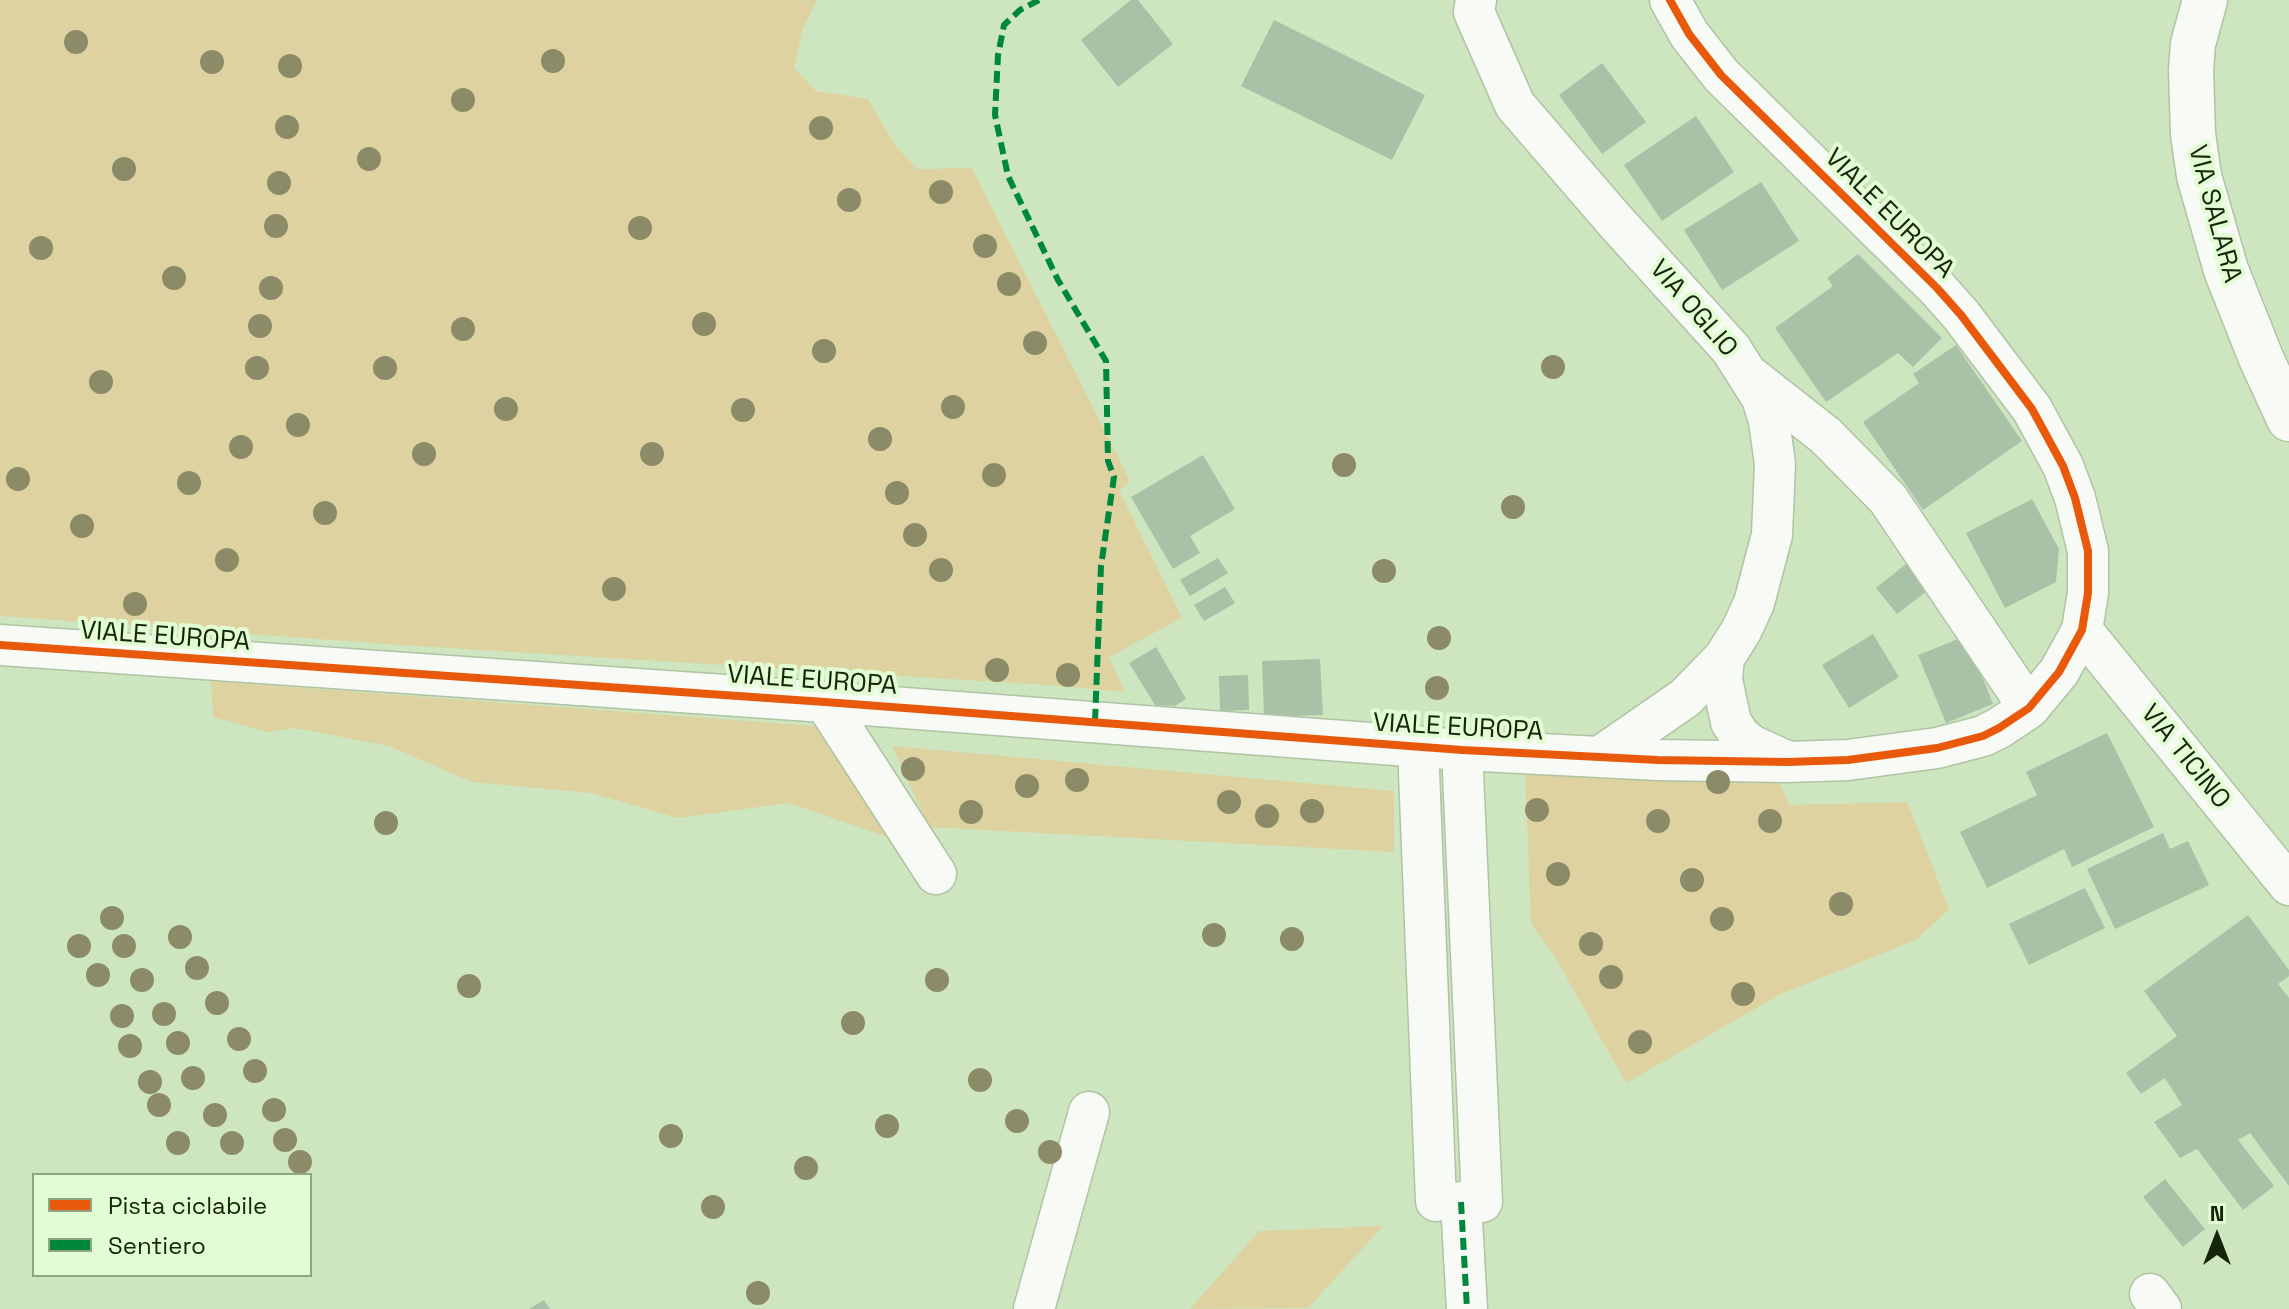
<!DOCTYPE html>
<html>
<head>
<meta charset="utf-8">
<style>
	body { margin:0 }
	#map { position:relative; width:2289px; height:1309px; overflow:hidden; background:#cde6bf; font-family:"Space Grotesk",sans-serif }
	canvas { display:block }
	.legend { position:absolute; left:32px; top:1173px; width:280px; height:104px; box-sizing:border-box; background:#e2fcd3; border:2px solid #90a683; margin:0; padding:10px 14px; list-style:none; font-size:24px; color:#15250b }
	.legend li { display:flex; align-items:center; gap:16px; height:40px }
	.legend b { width:40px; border:2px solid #90a683 }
	.north { position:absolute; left:2177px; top:1197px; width:80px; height:80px; -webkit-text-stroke:6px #e2fcd3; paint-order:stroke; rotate:0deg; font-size:22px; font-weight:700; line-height:32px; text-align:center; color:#15250b }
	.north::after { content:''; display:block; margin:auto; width:28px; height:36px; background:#15250b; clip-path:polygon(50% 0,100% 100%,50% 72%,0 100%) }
</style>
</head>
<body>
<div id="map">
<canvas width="2289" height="1309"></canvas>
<ul class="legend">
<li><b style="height:10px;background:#e8590c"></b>Pista ciclabile</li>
<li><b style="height:10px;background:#00873e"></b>Sentiero</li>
</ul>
<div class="north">N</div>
</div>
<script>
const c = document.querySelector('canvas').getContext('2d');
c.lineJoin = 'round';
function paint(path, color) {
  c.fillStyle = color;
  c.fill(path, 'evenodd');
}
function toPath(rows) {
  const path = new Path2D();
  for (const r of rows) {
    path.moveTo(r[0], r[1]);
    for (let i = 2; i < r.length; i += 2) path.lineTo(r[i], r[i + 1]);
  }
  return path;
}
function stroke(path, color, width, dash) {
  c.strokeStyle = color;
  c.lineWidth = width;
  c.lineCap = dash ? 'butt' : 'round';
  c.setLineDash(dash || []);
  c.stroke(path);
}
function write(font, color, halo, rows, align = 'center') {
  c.font = font + ' "Space Grotesk",sans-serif';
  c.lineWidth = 8;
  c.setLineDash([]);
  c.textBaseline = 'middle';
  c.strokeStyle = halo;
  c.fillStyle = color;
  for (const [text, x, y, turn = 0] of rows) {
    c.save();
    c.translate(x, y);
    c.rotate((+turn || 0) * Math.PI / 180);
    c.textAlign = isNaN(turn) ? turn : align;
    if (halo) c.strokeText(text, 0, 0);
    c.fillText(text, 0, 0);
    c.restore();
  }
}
paint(toPath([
	[0,0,817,0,803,28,794,68,816,91,868,99,894,144,917,169,972,168,1130,481,1119,490,1182,618,1109,657,1125,692,1062,686,401,645,0,616],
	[211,681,828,727,896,840,789,803,678,818,591,793,472,782,389,746,295,728,268,732,213,717],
	[892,746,1394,791,1394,852,929,827],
	[1525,769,1774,773,1790,805,1907,802,1949,909,1916,940,1781,994,1626,1083,1555,957,1531,924],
	[1383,1226,1308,1308,1190,1309,1259,1231]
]), '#ded2a1');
paint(toPath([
	[1131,0,1138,0,1173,44,1118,87,1081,40],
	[1274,20,1425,95,1392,160,1241,86],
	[1602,63,1646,122,1602,154,1559,95],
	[1696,116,1734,172,1662,221,1624,165],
	[1761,182,1799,241,1722,290,1684,230],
	[1858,254,1942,338,1913,367,1898,353,1826,402,1775,328,1833,286,1827,278],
	[1956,345,2022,441,1923,510,1863,422,1919,383,1913,374],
	[1203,455,1235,509,1190,536,1200,553,1173,569,1131,497],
	[2032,499,2059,549,2056,582,2005,608,1966,533],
	[1218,558,1228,573,1190,596,1180,580],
	[1906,564,1927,591,1897,614,1876,588],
	[1225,587,1235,603,1204,621,1194,605],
	[1873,634,1899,677,1849,708,1822,665],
	[1966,636,1993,704,1946,723,1918,655],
	[1156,647,1186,699,1175,706,1155,705,1129,663],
	[1320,659,1323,715,1264,717,1262,661],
	[1248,675,1249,710,1220,711,1219,676],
	[2107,733,2154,827,2072,867,2064,849,1987,888,1960,832,2037,795,2026,772],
	[2163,833,2170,849,2188,841,2209,885,2115,929,2087,869],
	[2085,888,2105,928,2029,965,2009,924],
	[2248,915,2289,970,2289,976,2278,984,2289,998,2289,1186,2250,1133,2238,1140,2274,1186,2243,1210,2197,1149,2180,1158,2154,1122,2182,1105,2165,1078,2141,1094,2126,1073,2177,1036,2144,991],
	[2165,1179,2205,1229,2183,1247,2143,1197],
	[544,1300,550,1309,529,1309]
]), '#a8c1a7');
const minor = toPath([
	[1476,0,1474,12,1515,105,1615,221,1731,349,1762,398,1769,421,1775,464,1772,535,1754,603,1741,631,1724,658,1685,698,1601,756],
	[1751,377,1826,436,1888,499,2029,708],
	[2082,630,2289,885],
	[0,645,825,702,1462,750,1658,760,1787,762,1848,760,1937,748,1983,736,1999,728,2029,708,2059,672,2082,630,2088,593,2088,551,2075,498,2063,466,2032,409,1961,315,1937,288,1721,75,1689,34,1670,0],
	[1724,658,1722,680,1731,722,1740,736,1751,745,1784,760],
	[825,702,936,874],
	[1418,746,1436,1201],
	[1462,750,1482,1202],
	[1461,1202,1467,1309],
	[2150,1294,2161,1309],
	[1034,1309,1089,1112]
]);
const major = toPath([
	[2205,0,2193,44,2191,70,2193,134,2199,176,2226,270,2261,358,2289,419]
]);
stroke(minor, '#afc3a5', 43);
stroke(major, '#afc3a5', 47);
stroke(minor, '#f8fbf5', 40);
stroke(major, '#f8fbf5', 44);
stroke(toPath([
	[1039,0,1020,10,1004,25,998,55,995,115,1008,176,1058,280,1106,361,1108,461,1114,477,1101,566,1095,722],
	[1461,1202,1467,1309]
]), '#00873e', 6, [12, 6]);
stroke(toPath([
	[0,645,825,702,1462,750,1658,760,1787,762,1848,760,1937,748,1983,736,1999,728,2029,708,2059,672,2082,630,2088,593,2088,551,2075,498,2063,466,2032,409,1961,315,1937,288,1721,75,1689,34,1670,0]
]), '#e8590c', 8);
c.fillStyle = '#8c8b67';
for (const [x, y] of [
	[76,42],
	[553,61],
	[212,62],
	[290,66],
	[463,100],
	[287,127],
	[821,128],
	[369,159],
	[124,169],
	[279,183],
	[941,192],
	[849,200],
	[276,226],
	[640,228],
	[985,246],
	[41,248],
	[174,278],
	[1009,284],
	[271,288],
	[704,324],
	[260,326],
	[463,329],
	[1035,343],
	[824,351],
	[1553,367],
	[257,368],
	[385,368],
	[101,382],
	[953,407],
	[506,409],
	[743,410],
	[298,425],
	[880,439],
	[241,447],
	[424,454],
	[652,454],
	[1344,465],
	[994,475],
	[18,479],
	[189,483],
	[897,493],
	[1513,507],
	[325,513],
	[82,526],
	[915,535],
	[227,560],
	[941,570],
	[1384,571],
	[614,589],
	[135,604],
	[1439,638],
	[997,670],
	[1068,675],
	[1437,688],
	[913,769],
	[1077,780],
	[1718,782],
	[1027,786],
	[1229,802],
	[1537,810],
	[1312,811],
	[971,812],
	[1267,816],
	[1658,821],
	[1770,821],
	[386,823],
	[1558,874],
	[1692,880],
	[1841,904],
	[112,918],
	[1722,919],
	[1214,935],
	[180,937],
	[1292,939],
	[1591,944],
	[79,946],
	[124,946],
	[197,968],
	[98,975],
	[1611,977],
	[142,980],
	[937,980],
	[469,986],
	[1743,994],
	[217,1003],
	[164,1014],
	[122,1016],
	[853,1023],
	[239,1039],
	[1640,1042],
	[178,1043],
	[130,1046],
	[255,1071],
	[193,1078],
	[980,1080],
	[150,1082],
	[159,1105],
	[274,1110],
	[215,1115],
	[1017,1121],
	[887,1126],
	[671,1136],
	[285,1140],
	[178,1143],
	[232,1143],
	[1050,1152],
	[300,1162],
	[806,1168],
	[713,1207],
	[758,1293]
]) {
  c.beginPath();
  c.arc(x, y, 12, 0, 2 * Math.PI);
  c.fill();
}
write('26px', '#15250b', '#e2fcd3', [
	["VIALE EUROPA",1889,214,45],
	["VIA SALARA",2214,214,75],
	["VIA OGLIO",1693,309,49],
	["VIALE EUROPA",165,637,4],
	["VIALE EUROPA",812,681,4],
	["VIALE EUROPA",1458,728,3],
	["VIA TICINO",2185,757,51]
]);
</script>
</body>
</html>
